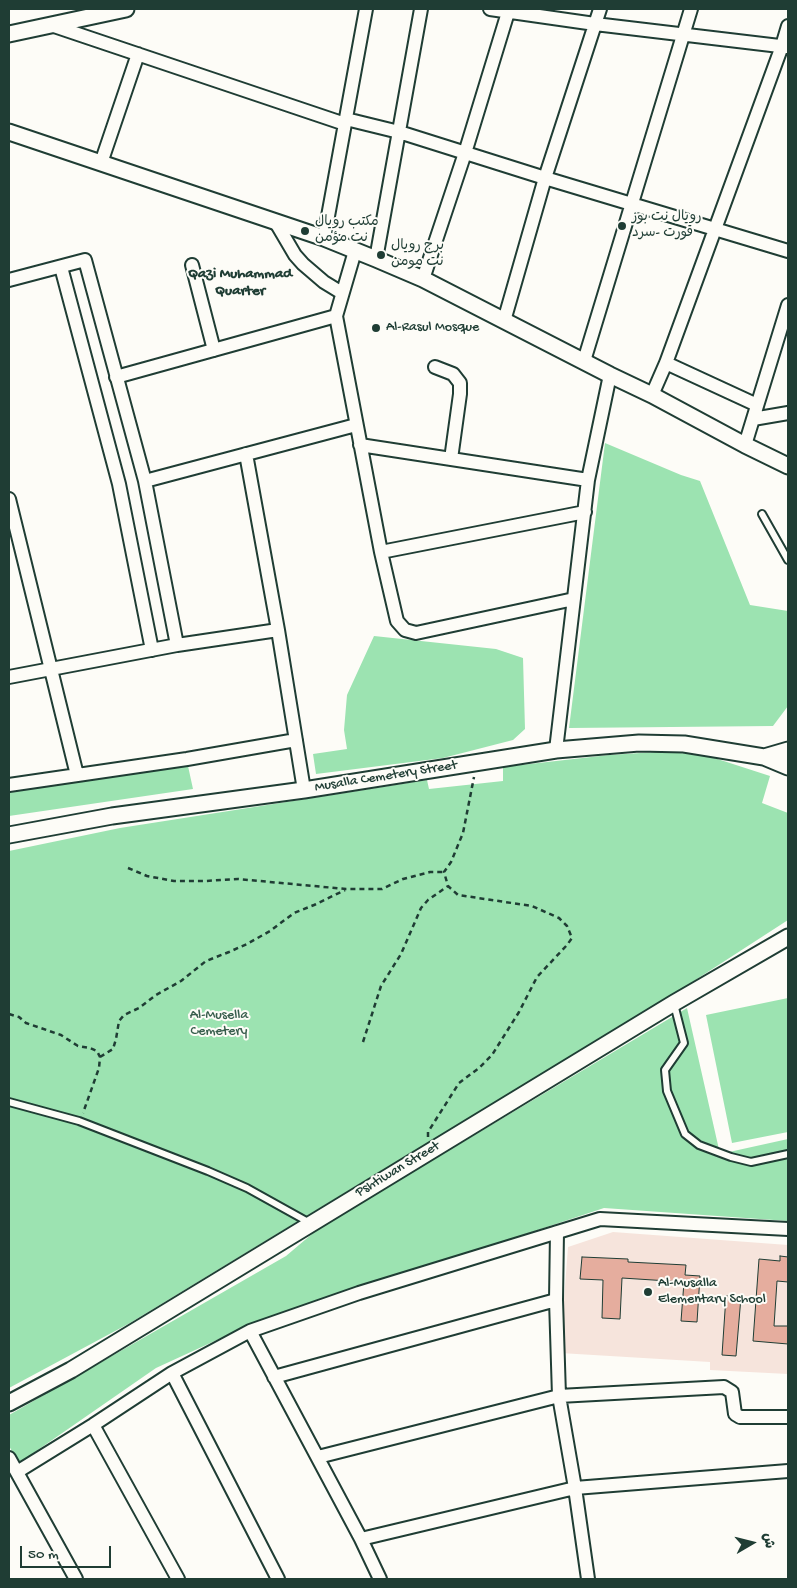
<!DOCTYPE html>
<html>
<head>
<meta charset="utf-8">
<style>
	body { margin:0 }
	#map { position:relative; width:797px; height:1588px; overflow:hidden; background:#fdfcf7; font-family:"Gochi Hand","Playpen Sans Arabic",sans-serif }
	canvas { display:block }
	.frame { position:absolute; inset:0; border:10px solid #1f3d34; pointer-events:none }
	.north { position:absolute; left:727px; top:1518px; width:50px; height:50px; -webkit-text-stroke:4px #fdfcf7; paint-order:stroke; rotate:82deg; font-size:14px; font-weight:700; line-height:20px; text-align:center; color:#1f3d34 }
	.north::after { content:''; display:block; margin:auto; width:18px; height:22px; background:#1f3d34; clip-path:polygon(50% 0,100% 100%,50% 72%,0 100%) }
	.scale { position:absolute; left:20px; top:1546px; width:91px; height:22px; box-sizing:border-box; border:2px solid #1f3d34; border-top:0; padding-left:6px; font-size:15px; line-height:18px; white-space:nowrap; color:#1f3d34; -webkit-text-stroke:4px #fdfcf7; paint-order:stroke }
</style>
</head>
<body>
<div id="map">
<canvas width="797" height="1588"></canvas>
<div class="frame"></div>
<div class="north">ش</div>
<div class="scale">50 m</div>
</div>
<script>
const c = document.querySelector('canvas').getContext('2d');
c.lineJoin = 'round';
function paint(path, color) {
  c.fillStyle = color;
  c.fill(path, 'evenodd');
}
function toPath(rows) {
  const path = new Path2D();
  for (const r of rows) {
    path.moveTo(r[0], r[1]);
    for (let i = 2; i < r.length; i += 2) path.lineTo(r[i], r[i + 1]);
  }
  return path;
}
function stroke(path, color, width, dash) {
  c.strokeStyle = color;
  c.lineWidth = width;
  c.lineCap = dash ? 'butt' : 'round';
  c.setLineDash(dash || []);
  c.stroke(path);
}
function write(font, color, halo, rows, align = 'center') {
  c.font = font + ' "Gochi Hand","Playpen Sans Arabic",sans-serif';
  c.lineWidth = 4;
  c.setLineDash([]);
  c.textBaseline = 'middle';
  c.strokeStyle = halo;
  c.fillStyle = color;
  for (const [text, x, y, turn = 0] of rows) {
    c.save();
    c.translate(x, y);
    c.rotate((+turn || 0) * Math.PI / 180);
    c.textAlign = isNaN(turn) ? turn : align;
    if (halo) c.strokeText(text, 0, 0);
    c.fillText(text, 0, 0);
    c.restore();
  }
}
paint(toPath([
	[613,1232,788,1245,788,1374,710,1370,710,1362,560,1353,568,1247]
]), '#f6e4dc');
paint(toPath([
	[605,443,681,475,700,481,750,605,788,611,788,706,773,726,569,728],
	[374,636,496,649,523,658,525,729,513,740,443,758,316,774,313,754,347,749,344,730,347,695],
	[656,752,702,754,770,776,762,803,788,813,788,920,683,988,130,1323,9,1388,9,851,120,828,427,780,429,789,503,781,503,767,609,755],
	[188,766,193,789,9,816,9,789],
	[788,998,788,1132,732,1143,706,1015],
	[687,1008,720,1154,788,1139,788,1221,604,1208,243,1328,156,1368,19,1463,9,1446,9,1415,286,1256,319,1228]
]), '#9ce3b1');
const building = toPath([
	[780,1256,788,1257,788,1282,777,1281,774,1326,788,1326,788,1344,753,1341,759,1259,780,1261,780,1256],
	[582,1257,628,1259,628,1262,686,1265,685,1275,700,1276,697,1322,681,1321,684,1282,622,1278,620,1319,602,1318,603,1280,580,1279,582,1257],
	[726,1296,741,1297,736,1356,722,1355,726,1296]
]);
paint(building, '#e5ad9e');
stroke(building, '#1f3d34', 1);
const service = toPath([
	[762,514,788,560],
	[674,1004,684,1043,665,1070,667,1091,685,1134,699,1145,731,1157,751,1162,788,1154],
	[9,1102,79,1121,208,1171,247,1188,310,1223]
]);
const minor = toPath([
	[490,9,595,24,788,47],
	[51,25,345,124],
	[346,119,399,132,545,178,788,251],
	[101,163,138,54],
	[275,221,295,255,303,264,324,282,342,293],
	[324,238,366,9],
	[355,251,336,316,381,552,397,621,405,630,416,633,574,599],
	[376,259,421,9],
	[192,265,214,350],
	[61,267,119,484,152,650],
	[423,279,465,153,509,9],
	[9,280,85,260,145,481,177,645],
	[504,321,545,178,600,9],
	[584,361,691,9],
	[666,363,757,405],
	[435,367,453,374,460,383,460,394,451,459],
	[116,377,336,316],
	[652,395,666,363,782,46,788,26],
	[753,419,788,413],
	[360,445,588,480],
	[745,445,788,305],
	[246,454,278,630,304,790],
	[145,481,356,425],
	[9,499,77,775],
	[381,552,585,512],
	[9,677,177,645,278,630],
	[556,750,588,480,610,375],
	[9,785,187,759,296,740],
	[557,1232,556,1300,559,1396,575,1488,588,1579],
	[250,1331,361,1539,380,1579],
	[172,1373,278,1579],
	[274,1377,556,1300],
	[93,1425,178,1579],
	[318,1457,559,1396,724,1387,732,1392,735,1414,740,1417,788,1417],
	[9,1458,76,1579],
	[17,1472,93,1425,172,1373,250,1331,359,1293,600,1219,788,1229],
	[361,1539,575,1488,788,1471]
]);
const tertiary = toPath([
	[9,34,126,9],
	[9,132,324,238,376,259,423,279,610,375,652,395,745,445,788,466],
	[764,757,788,750],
	[9,835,112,816,304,790,556,750,639,743,684,744,764,757,788,767],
	[9,1403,71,1370,674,1003,788,937]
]);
stroke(service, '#1f3d34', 10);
stroke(minor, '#1f3d34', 16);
stroke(tertiary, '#1f3d34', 19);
stroke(toPath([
	[128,868,147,876,174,881,205,881,238,879,346,889,382,889,403,879,430,872,444,872],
	[9,1014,19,1017,26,1023,61,1035,78,1046,90,1048,97,1051,100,1057,99,1068,83,1113],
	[363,1042,381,986,401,954,421,908,428,900,448,886],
	[100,1057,113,1049,116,1039,119,1021,124,1015,139,1008,156,995,181,981,206,961,229,952,247,944,270,931,294,913,314,905,345,890],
	[428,1137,428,1132,459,1083,479,1068,492,1055,519,1012,537,977,567,945,572,938,567,926,559,918,532,906,458,895,448,886,444,872,451,862,463,833,474,777]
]), '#1f3d34', 2.5, [5, 4]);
stroke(service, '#fdfcf7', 6);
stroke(minor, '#fdfcf7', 12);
stroke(tertiary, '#fdfcf7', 15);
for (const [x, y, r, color] of [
	[622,226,5,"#1f3d34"],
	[305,231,5,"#1f3d34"],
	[381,255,5,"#1f3d34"],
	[376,328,5,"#1f3d34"],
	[648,1292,5,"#1f3d34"]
]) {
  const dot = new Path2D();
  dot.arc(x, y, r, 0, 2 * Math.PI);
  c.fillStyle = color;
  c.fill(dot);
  stroke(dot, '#fdfcf7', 2);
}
write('14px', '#1f3d34', '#fdfcf7', [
	["رويال نت بوز",632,218],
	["قورت -سرد",632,234],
	["مكتب رويال",315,223],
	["نت مؤمن",315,239],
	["برج رويال",391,247],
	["نت مومن",391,263],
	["Al-Rasul Mosque",386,328],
	["Al-Musalla",658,1284],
	["Elementary School",658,1300]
], 'left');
write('14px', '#1f3d34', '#fdfcf7', [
	["Musalla Cemetery Street",386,777,-9],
	["Pshtiwan Street",398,1170,-31]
]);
write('14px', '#385e4d', '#fdfcf7', [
	["Al-Musella",219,1016],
	["Cemetery",219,1032]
]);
write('bold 15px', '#1f3d34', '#fdfcf7', [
	["Qazi Muhammad",240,275],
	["Quarter",240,292]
]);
</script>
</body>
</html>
